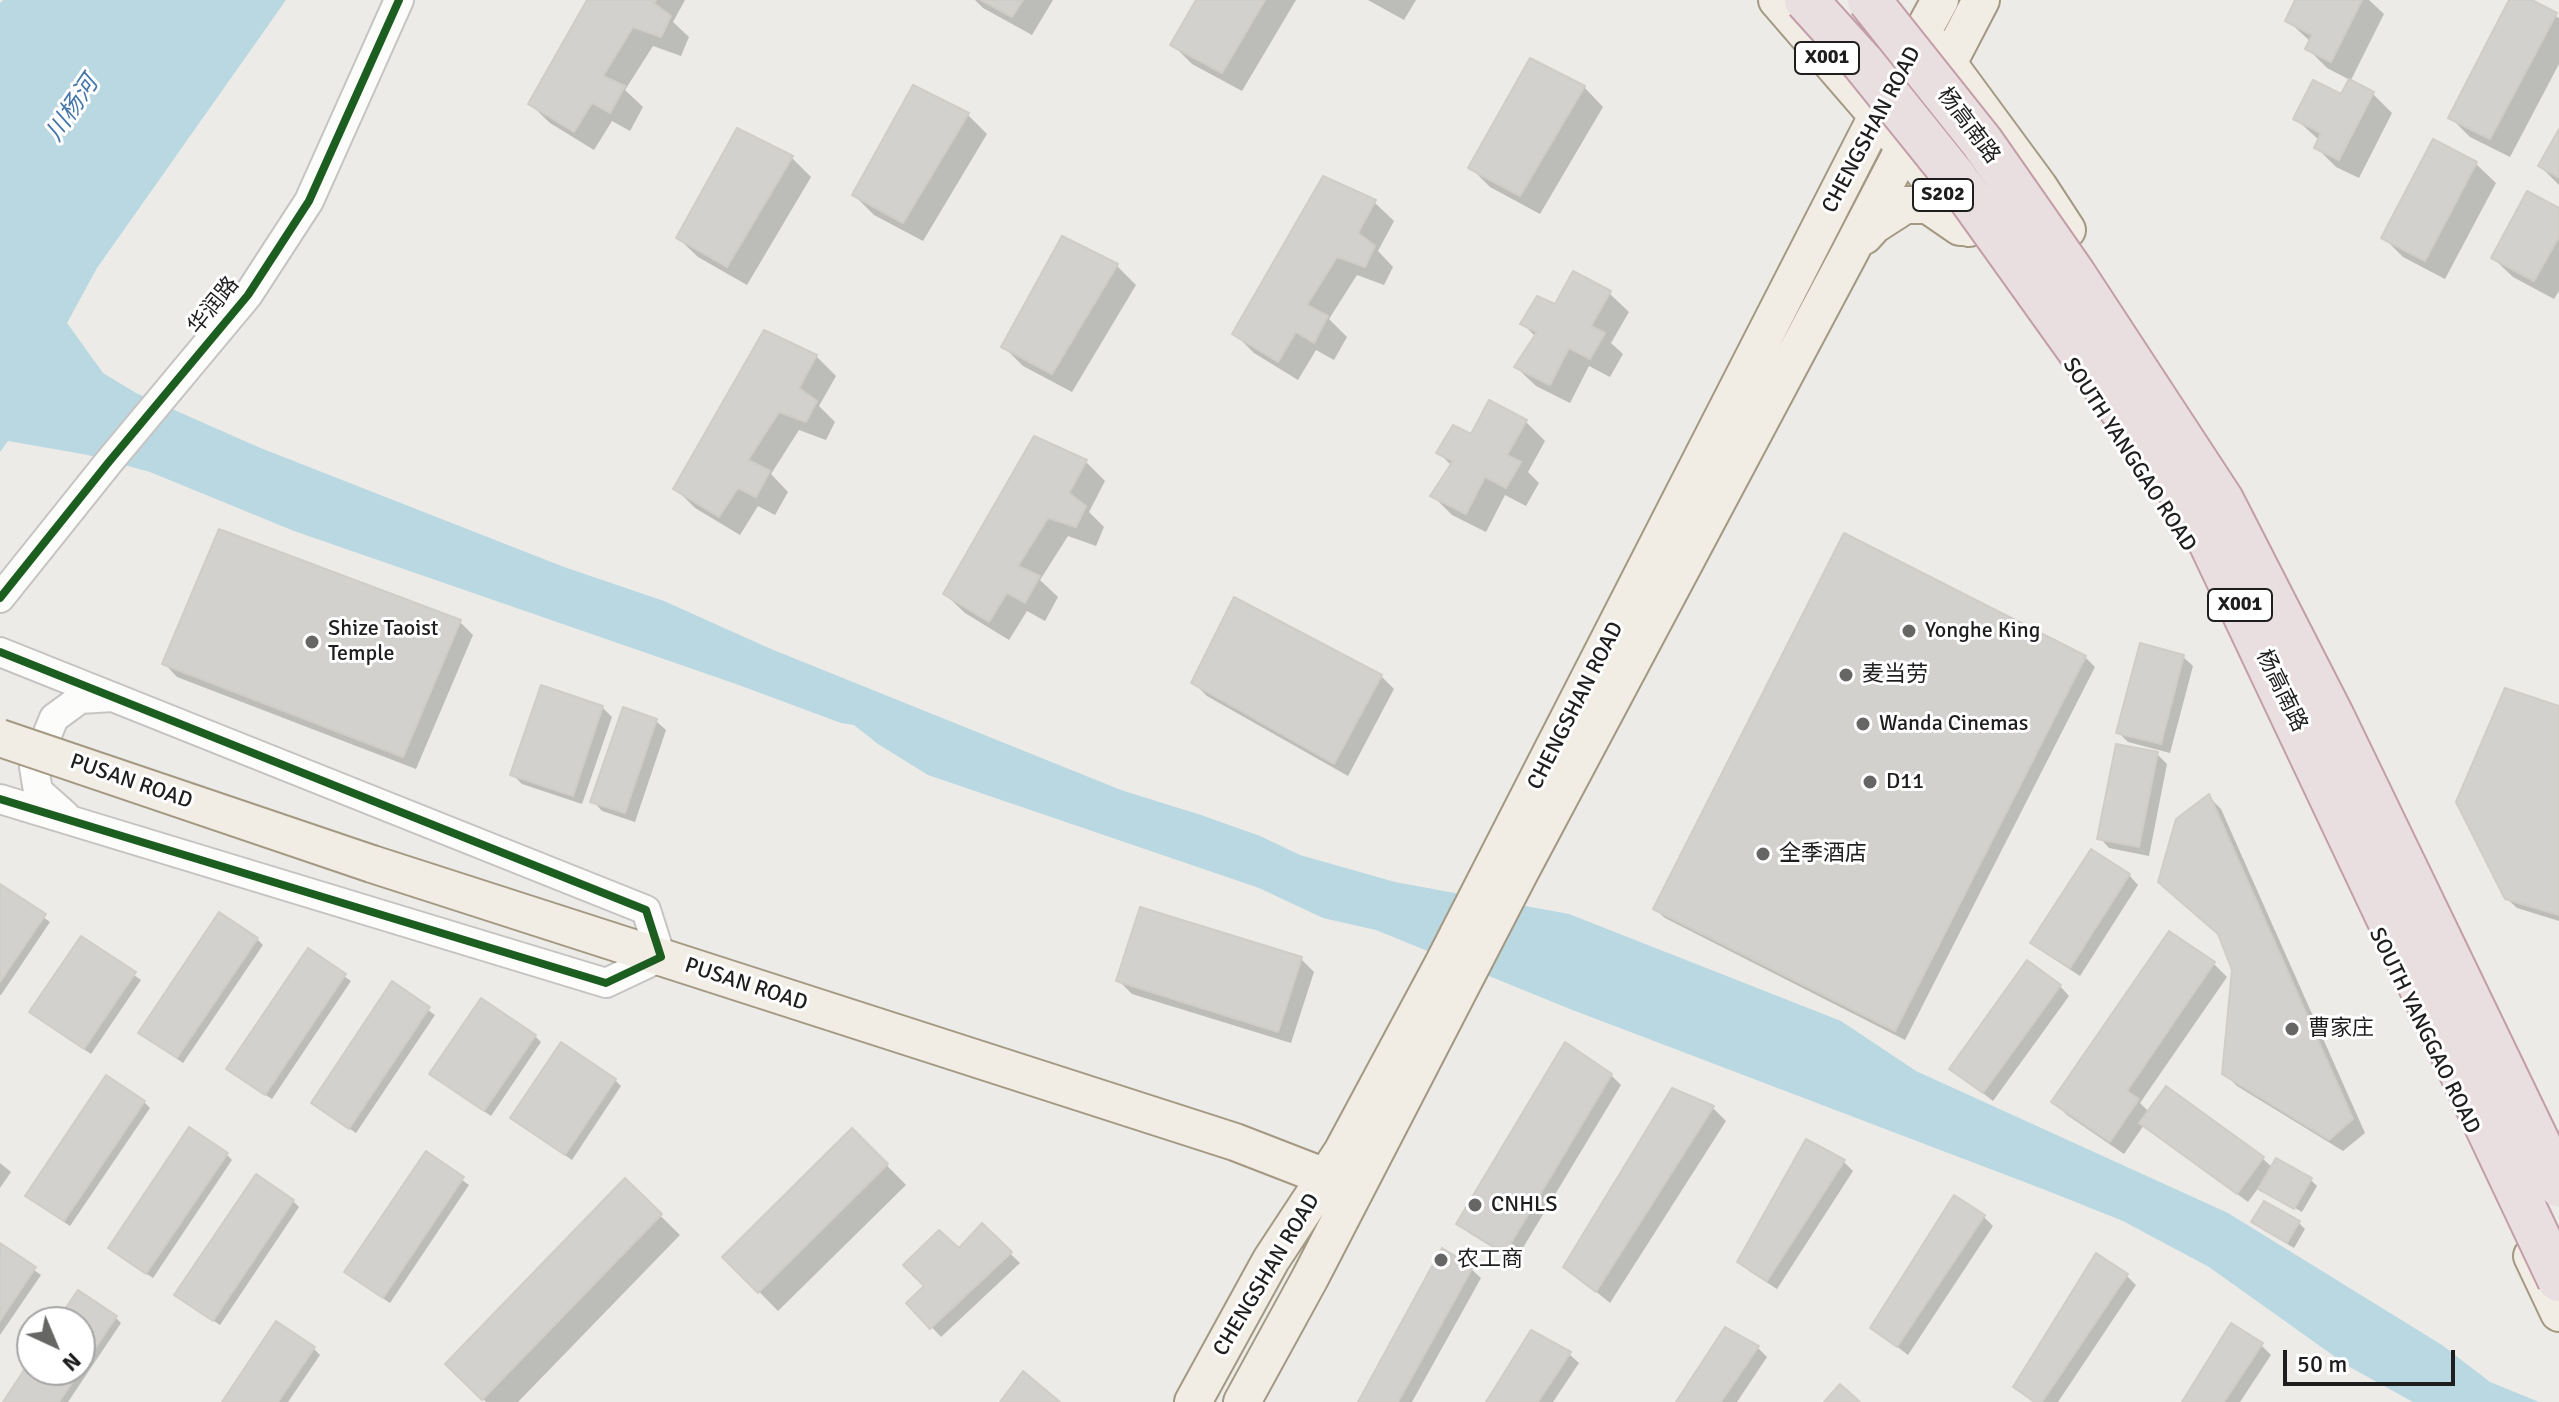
<!DOCTYPE html>
<html>
<head>
<meta charset="utf-8">
<style>
	body { margin:0 }
	#map { position:relative; width:2559px; height:1402px; overflow:hidden; background:#ecebe7; font-family:Signika,sans-serif }
	canvas { display:block }
	.north { position:absolute; left:16px; top:1306px; width:80px; height:80px; box-sizing:border-box; background:#fff; border:2px solid #a5a5a5; border-radius:50%; rotate:136deg; font-size:22px; font-weight:700; line-height:32px; text-align:center; color:#1e1e1e }
	.north::after { content:''; display:block; margin:auto; width:28px; height:36px; background:#666664; clip-path:polygon(50% 0,100% 100%,50% 72%,0 100%) }
	.scale { position:absolute; left:2283px; top:1350px; width:172px; height:36px; box-sizing:border-box; border:4px solid #1e1e1e; border-top:0; padding-left:10px; font-size:24px; line-height:28px; white-space:nowrap; color:#1e1e1e; -webkit-text-stroke:6px #fff; paint-order:stroke }
</style>
</head>
<body>
<div id="map">
<canvas width="2559" height="1402"></canvas>
<div class="north">N</div>
<div class="scale">50 m</div>
</div>
<script>
const c = document.querySelector('canvas').getContext('2d');
c.lineJoin = 'round';
function paint(path, color) {
  c.fillStyle = color;
  c.fill(path, 'evenodd');
}
function toPath(rows) {
  const path = new Path2D();
  for (const r of rows) {
    path.moveTo(r[0], r[1]);
    for (let i = 2; i < r.length; i += 2) path.lineTo(r[i], r[i + 1]);
  }
  return path;
}
function stroke(path, color, width, dash) {
  c.strokeStyle = color;
  c.lineWidth = width;
  c.lineCap = dash ? 'butt' : 'round';
  c.setLineDash(dash || []);
  c.stroke(path);
}
function write(font, color, halo, rows, align = 'center') {
  c.font = font + ' Signika,"Noto Sans SC",sans-serif';
  c.lineWidth = 6;
  c.setLineDash([]);
  c.textBaseline = 'middle';
  c.strokeStyle = halo;
  c.fillStyle = color;
  for (const [text, x, y, turn = 0] of rows) {
    c.save();
    c.translate(x, y);
    c.rotate((+turn || 0) * Math.PI / 180);
    c.textAlign = isNaN(turn) ? turn : align;
    if (halo) c.strokeText(text, 0, 0);
    c.fillText(text, 0, 0);
    c.restore();
  }
}
paint(toPath([
	[3,0,286,0,97,268,67,323,103,373,136,393,258,447,564,567,664,601,771,649,1121,790,1201,815,1260,836,1300,855,1395,882,1569,914,1841,1021,1916,1071,2228,1213,2442,1345,2490,1382,2539,1402,2413,1402,2348,1366,2209,1267,2123,1221,2048,1191,1570,1009,1376,930,1323,918,1259,888,928,775,878,744,854,725,841,723,736,684,294,531,150,472,88,455,8,441,0,452,0,3]
]), '#b9d8e1');
paint(toPath([
	[590,0,685,0,673,22,689,37,681,56,653,46,625,90,643,107,630,131,612,121,594,150,550,123,530,104],
	[975,0,1053,0,1032,35,983,8],
	[1198,0,1296,0,1242,91,1192,64,1173,45],
	[1368,0,1416,0,1404,20],
	[2298,0,2369,0,2384,14,2350,82,2373,94,2392,113,2359,178,2336,167,2316,147,2320,141,2296,119,2342,97,2350,80,2327,68,2308,49,2311,42,2287,20],
	[2511,0,2527,0,2559,18,2559,64,2510,157,2470,137,2450,117],
	[1584,87,1603,107,1540,214,1490,187,1471,168],
	[968,115,987,134,923,241,874,215,854,195],
	[2559,133,2559,185,2540,166],
	[2434,142,2476,164,2496,183,2445,279,2403,257,2383,237],
	[792,158,811,177,747,285,698,257,678,238],
	[1374,202,1394,221,1378,251,1393,267,1384,285,1357,275,1329,319,1347,337,1334,360,1316,350,1298,380,1254,353,1234,333],
	[2559,211,2559,291,2554,299,2513,277,2493,258],
	[1117,266,1136,285,1072,392,1023,366,1003,346],
	[1609,293,1629,312,1611,343,1623,354,1610,377,1589,366,1570,403,1536,386,1516,367,1536,337,1522,323,1556,307],
	[816,356,836,376,819,406,835,422,826,440,799,430,771,474,788,492,775,515,758,506,740,535,695,508,676,489],
	[1490,403,1526,422,1545,441,1528,472,1539,483,1526,506,1505,495,1486,532,1452,515,1433,496,1452,466,1438,452,1472,436],
	[1086,462,1105,481,1089,512,1104,527,1096,546,1068,536,1040,580,1058,597,1045,621,1027,611,1009,640,965,613,945,594],
	[220,532,460,622,473,635,416,769,177,677,164,663],
	[2085,657,2095,667,1905,1040,1665,918,1655,909],
	[2183,657,2193,666,2170,753,2128,742,2118,732],
	[1381,676,1394,689,1348,776,1207,696,1194,683],
	[602,707,612,717,582,804,522,784,512,774],
	[2559,709,2559,921,2517,908,2506,898],
	[656,721,666,730,635,822,602,811,593,801],
	[2157,754,2167,764,2149,856,2109,848,2100,838],
	[2209,797,2221,809,2365,1133,2343,1151,2237,1086,2224,1073,2234,970],
	[2129,875,2138,885,2080,976,2043,952,2033,943],
	[0,886,50,922,1,995,0,995],
	[2169,933,2214,964,2227,977,2140,1103,2149,1112,2167,1089,2263,1159,2273,1168,2311,1180,2317,1186,2302,1212,2265,1191,2265,1193,2259,1187,2248,1202,2144,1125,2124,1154,2067,1115,2054,1102],
	[81,938,141,980,91,1054,38,1018],
	[257,939,263,945,183,1063,147,1038],
	[308,951,351,981,272,1099,235,1075],
	[1301,959,1314,972,1291,1043,1132,994,1119,981],
	[392,984,435,1015,356,1133,319,1108],
	[2060,986,2069,996,1993,1101,1951,1068],
	[535,1036,541,1042,491,1116,438,1080],
	[1611,1075,1621,1085,1515,1261,1469,1233,1459,1224],
	[615,1080,621,1086,572,1160,512,1118],
	[1673,1091,1713,1108,1726,1121,1610,1303,1566,1267],
	[144,1102,150,1108,70,1226,34,1202],
	[852,1130,906,1185,778,1311,725,1257],
	[226,1154,232,1160,153,1278,116,1254],
	[426,1154,469,1185,390,1303,353,1278],
	[1844,1162,1853,1171,1777,1289,1749,1271,1740,1262],
	[0,1163,11,1172,0,1188],
	[625,1181,680,1235,518,1402,486,1402,448,1364],
	[293,1201,299,1207,220,1325,183,1301],
	[1984,1217,1993,1226,1908,1355,1873,1328],
	[2254,1222,2299,1223,2305,1229,2294,1248,2260,1228],
	[982,1226,1020,1263,941,1337,909,1303],
	[0,1246,41,1275,0,1335],
	[1471,1269,1481,1278,1412,1402,1360,1402],
	[2126,1275,2136,1285,2058,1402,2033,1402,2025,1396,2015,1386],
	[115,1317,121,1323,68,1402,5,1402,32,1362,32,1370,80,1370,80,1322,59,1322],
	[2261,1345,2271,1355,2240,1402,2184,1402],
	[1758,1348,1767,1357,1737,1402,1679,1402],
	[314,1349,320,1355,288,1402,225,1402],
	[1569,1354,1579,1363,1553,1402,1488,1402]
]), '#0003');
const building = toPath([
	[587,0,656,0,654,3,671,16,661,37,633,27,603,76,625,86,610,113,592,103,574,132,528,104,587,0],
	[981,0,1023,0,1012,17,981,0],
	[1196,0,1265,0,1222,73,1170,45,1196,0],
	[2295,0,2362,0,2331,62,2305,49,2312,35,2285,21,2295,0],
	[2509,0,2532,0,2557,13,2490,139,2448,118,2509,0],
	[1530,58,1585,86,1520,196,1468,168,1530,58],
	[2349,79,2374,92,2339,160,2314,148,2321,133,2293,119,2313,80,2341,94,2349,79],
	[913,85,969,113,903,223,852,195,913,85],
	[737,128,793,156,727,267,676,238,737,128],
	[2559,129,2559,178,2538,166,2559,129],
	[2433,139,2477,162,2425,261,2381,238,2433,139],
	[1323,176,1376,200,1358,233,1375,246,1365,267,1337,257,1307,305,1328,316,1314,343,1296,332,1278,362,1232,334,1323,176],
	[2527,191,2559,208,2559,237,2534,281,2491,258,2527,191],
	[1062,236,1118,264,1052,374,1001,347,1062,236],
	[1573,271,1611,291,1591,326,1605,333,1590,359,1569,348,1550,385,1514,367,1537,332,1520,324,1537,296,1555,304,1573,271],
	[764,330,817,355,799,388,817,401,806,422,779,412,748,460,770,471,756,497,738,488,719,517,673,489,764,330],
	[1489,400,1527,420,1507,455,1521,462,1506,488,1485,477,1466,514,1430,496,1453,461,1436,453,1453,425,1471,434,1489,400],
	[1034,436,1087,460,1069,493,1086,506,1076,527,1048,518,1018,566,1040,576,1025,603,1007,593,989,622,943,594,1034,436],
	[219,529,461,620,403,757,162,664,219,529],
	[1844,533,2086,656,1895,1031,1653,909,1844,533],
	[1234,597,1382,675,1334,764,1191,683,1234,597],
	[2140,643,2184,655,2161,744,2116,733,2140,643],
	[541,685,603,706,573,796,510,775,541,685],
	[2505,688,2559,706,2559,915,2505,899,2456,802,2505,688],
	[623,707,657,719,625,813,590,802,623,707],
	[2116,744,2158,752,2139,847,2097,839,2116,744],
	[2209,794,2353,1119,2329,1140,2222,1074,2232,970,2218,934,2158,882,2176,819,2209,794],
	[2091,849,2130,874,2070,968,2030,943,2091,849],
	[0,884,46,914,0,982,0,884],
	[1140,907,1302,957,1278,1032,1116,981,1140,907],
	[219,912,258,938,177,1058,138,1033,219,912],
	[2169,931,2215,962,2127,1091,2139,1099,2110,1142,2051,1102,2169,931],
	[81,936,136,972,84,1049,29,1012,81,936],
	[308,948,346,974,265,1095,226,1069,308,948],
	[2027,960,2061,985,1983,1093,1949,1069,2027,960],
	[392,981,430,1007,349,1129,311,1103,392,981],
	[481,998,536,1035,484,1111,429,1074,481,998],
	[561,1042,616,1079,565,1155,510,1118,561,1042],
	[1565,1042,1612,1074,1505,1253,1456,1224,1565,1042],
	[106,1075,145,1101,64,1221,25,1196,106,1075],
	[2166,1086,2264,1157,2237,1194,2139,1123,2166,1086],
	[1672,1088,1714,1106,1596,1292,1563,1267,1672,1088],
	[189,1127,228,1153,146,1274,108,1248,189,1127],
	[852,1128,888,1164,758,1293,722,1257,852,1128],
	[1806,1139,1845,1160,1767,1281,1737,1262,1806,1139],
	[426,1151,464,1177,383,1298,344,1272,426,1151],
	[2276,1158,2312,1178,2294,1209,2258,1189,2276,1158],
	[256,1174,294,1200,213,1321,174,1295,256,1174],
	[625,1178,662,1214,482,1400,445,1364,625,1178],
	[1954,1195,1985,1215,1897,1347,1870,1328,1954,1195],
	[2264,1201,2300,1221,2287,1243,2251,1222,2264,1201],
	[982,1223,1012,1252,930,1329,906,1303,924,1286,903,1265,939,1230,959,1248,982,1223],
	[0,1243,36,1267,0,1321,0,1243],
	[1442,1248,1473,1267,1398,1402,1358,1402,1442,1248],
	[2096,1253,2128,1274,2042,1402,2035,1402,2013,1387,2096,1253],
	[78,1290,117,1316,59,1402,3,1402,32,1358,32,1370,80,1370,80,1322,56,1322,78,1290],
	[276,1321,315,1347,278,1402,222,1402,276,1321],
	[2231,1323,2263,1343,2224,1402,2182,1402,2231,1323],
	[1725,1327,1759,1346,1721,1402,1676,1402,1725,1327],
	[1531,1330,1571,1352,1538,1402,1486,1402,1531,1330],
	[1023,1371,1060,1402,1000,1402,1023,1371],
	[1840,1384,1860,1402,1824,1402,1840,1384]
]);
paint(building, '#d3d1ce');
stroke(building, '#d0ccc8', 2);
const minor = toPath([
	[0,598,108,463,248,295,309,201,399,0],
	[0,652,646,910,661,957,606,983,0,799],
	[65,815,38,791,34,767,54,718,80,699,113,697]
]);
const major = toPath([
	[1777,0,1905,148,1969,228],
	[1936,47,2039,187,2067,230],
	[1864,236,1874,225,1905,205,1928,205,1960,227],
	[372,864,1235,1142,1346,1185],
	[2532,1256,2559,1313],
	[1193,1402,1271,1260,1342,1152,1443,964,1877,116,1940,0],
	[1242,1402,1310,1278,1520,872,1850,252,1981,0]
]);
stroke(minor, '#c5c4c3', 32);
stroke(major, '#a39983', 40);
stroke(minor, '#fcfcfb', 28);
stroke(major, '#f1ece4', 36);
const majorBridge = toPath([
	[0,738,372,864]
]);
const highwayBridge = toPath([
	[1806,0,1863,63,1954,176,2198,517,2559,1280],
	[1869,0,1982,142,2074,274,2222,500,2332,715,2559,1185]
]);
stroke(majorBridge, '#a39983', 40, []);
stroke(highwayBridge, '#c39da7', 46, []);
stroke(majorBridge, '#f1ece4', 36);
stroke(highwayBridge, '#eadfe0', 42);
stroke(toPath([
	[0,598,108,463,248,295,309,201,399,0],
	[0,652,646,910,661,957,606,983,0,799]
]), '#1b5e20', 8);
for (const [x, y, r, color] of [
	[1909,631,8,"#666664"],
	[312,642,8,"#666664"],
	[1846,675,8,"#666664"],
	[1863,724,8,"#666664"],
	[1870,782,8,"#666664"],
	[1763,854,8,"#666664"],
	[2292,1029,8,"#666664"],
	[1475,1205,8,"#666664"],
	[1441,1260,8,"#666664"]
]) {
  const dot = new Path2D();
  dot.arc(x, y, r, 0, 2 * Math.PI);
  c.fillStyle = color;
  c.fill(dot);
  stroke(dot, '#fff', 3);
}
for (const [x, y, w] of [
	[1827,58,64],
	[1943,195,60],
	[2240,605,64]
]) {
  const box = new Path2D();
  box.roundRect(x - w / 2, y - 16, w, 32, 6);
  c.fillStyle = '#fff';
  c.fill(box);
  stroke(box, '#1e1e1e', 2);
}
write('bold 20px', '#1e1e1e', null, [
	["X001",1827,58],
	["S202",1943,195],
	["X001",2240,605]
]);
write('22px', '#1e1e1e', '#fff', [
	["杨高南路",1968,126,53],
	["CHENGSHAN ROAD",1872,130,-62],
	["华润路",214,306,-51],
	["SOUTH YANGGAO ROAD",2129,455,57],
	["杨高南路",2281,691,64],
	["CHENGSHAN ROAD",1576,706,-63],
	["PUSAN ROAD",131,782,19],
	["PUSAN ROAD",746,985,18],
	["SOUTH YANGGAO ROAD",2424,1031,64],
	["CHENGSHAN ROAD",1267,1275,-59]
]);
write('22px', '#1e1e1e', '#fff', [
	["Shize Taoist",328,629],
	["Temple",328,654],
	["Yonghe King",1925,631],
	["麦当劳",1862,675],
	["Wanda Cinemas",1879,724],
	["D11",1886,782],
	["全季酒店",1779,854],
	["曹家庄",2308,1029],
	["CNHLS",1491,1205],
	["农工商",1457,1260]
], 'left');
write('italic 24px', '#4476a9', '#fff', [
	["川杨河",73,109,-56]
]);
</script>
</body>
</html>
